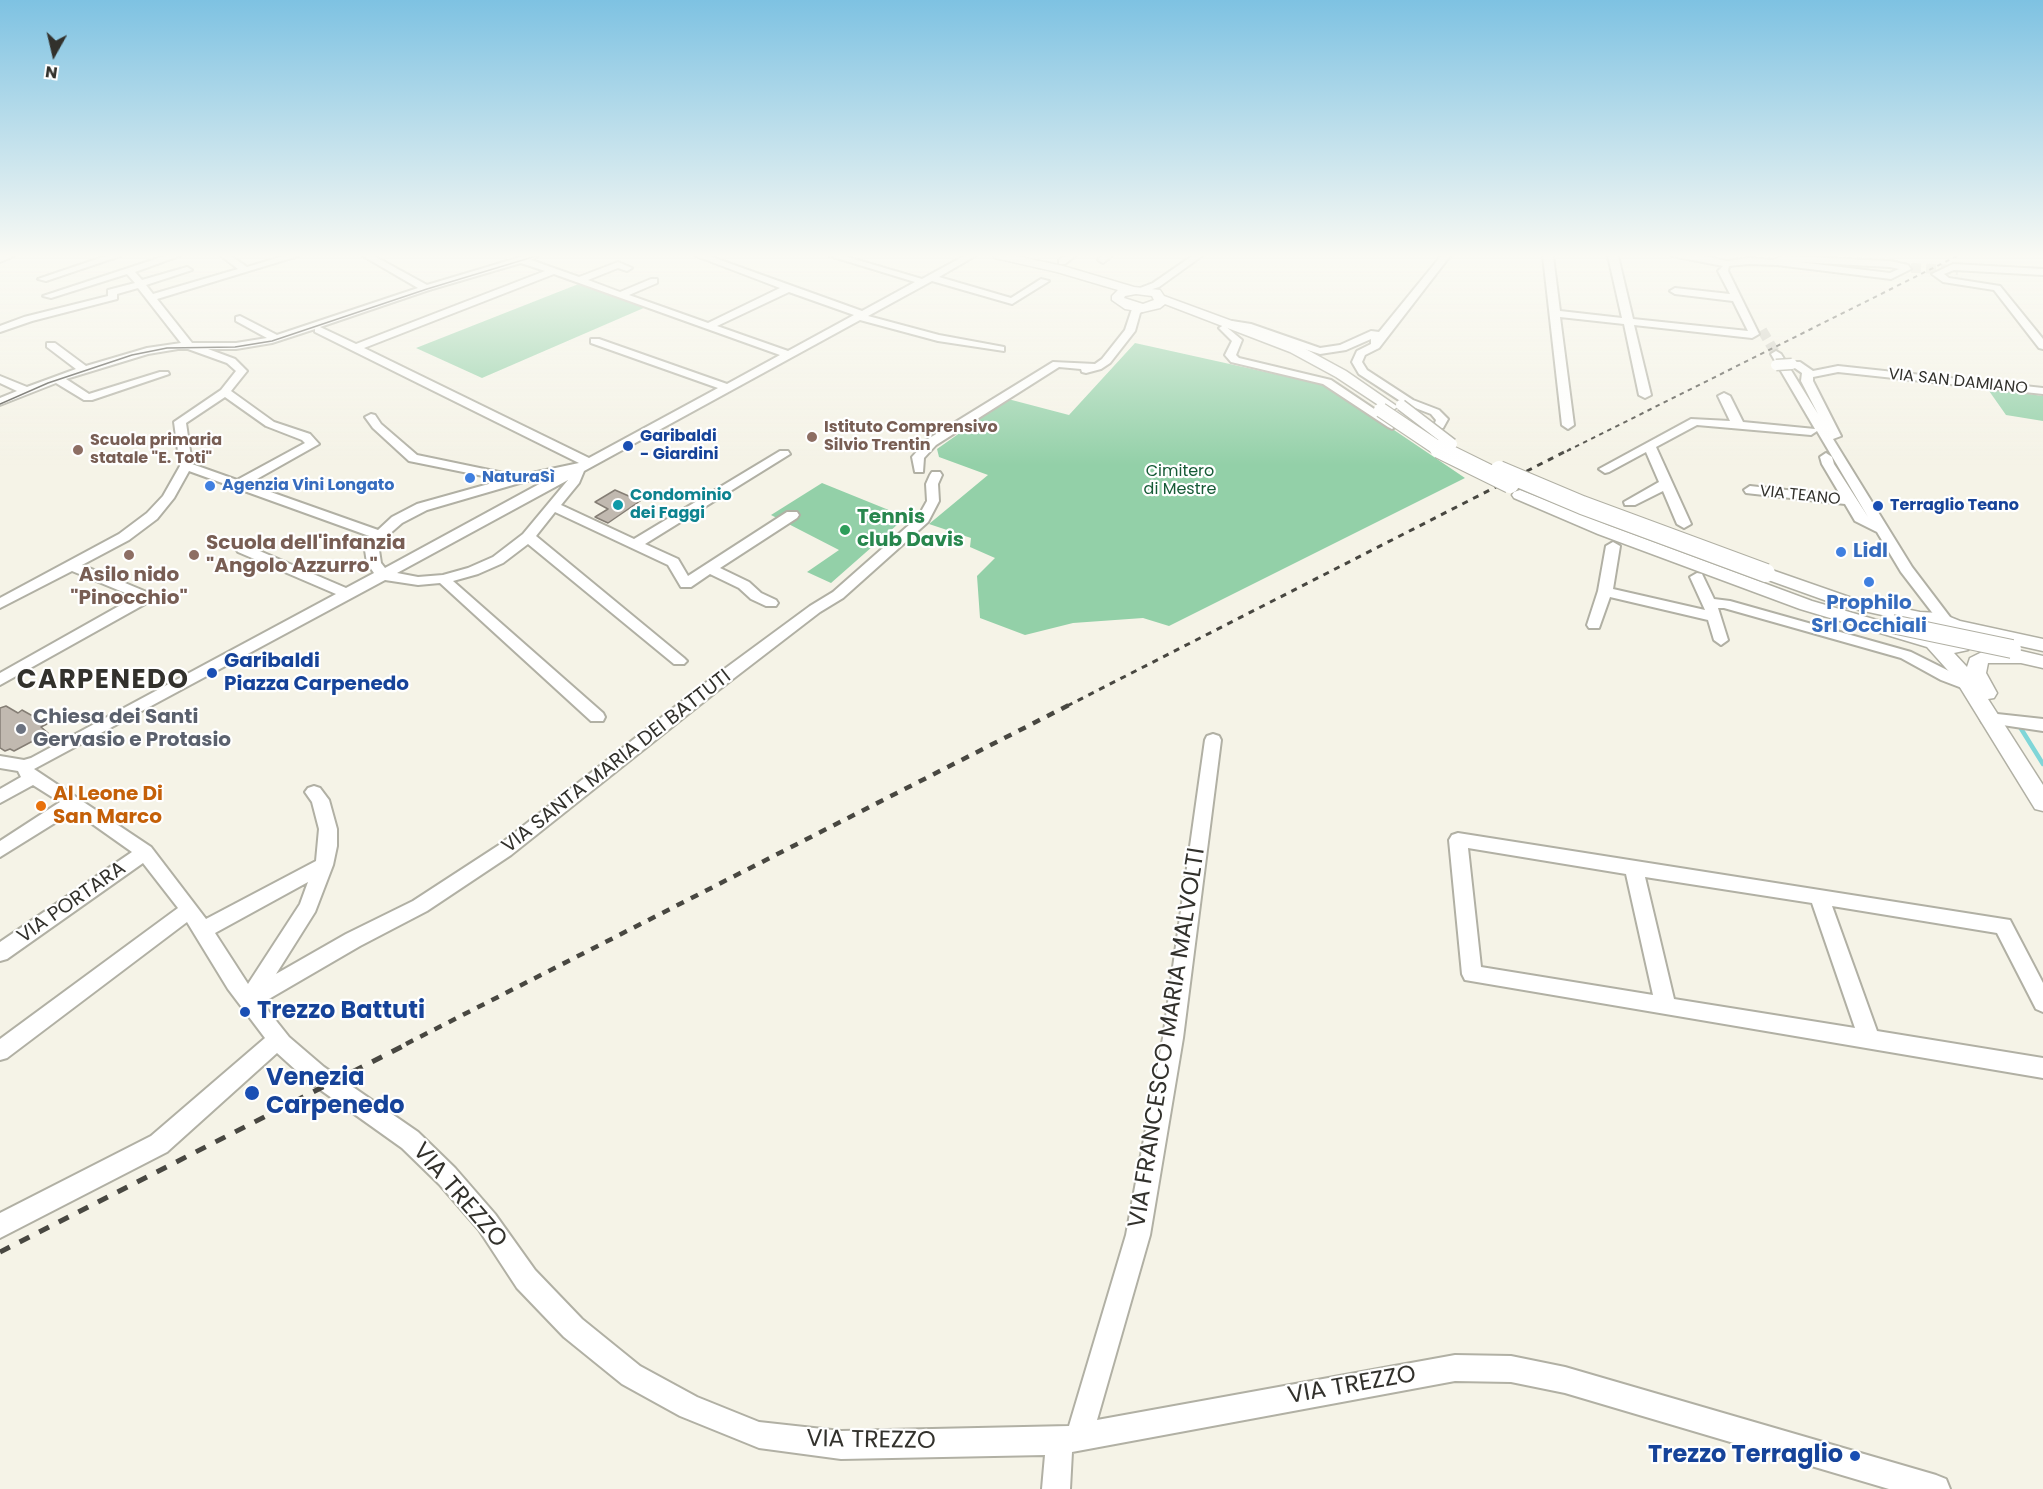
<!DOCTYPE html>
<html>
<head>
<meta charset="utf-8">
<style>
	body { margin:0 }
	#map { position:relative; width:2043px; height:1489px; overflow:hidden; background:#f5f3e7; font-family:Poppins,sans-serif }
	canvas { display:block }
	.north { position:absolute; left:24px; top:24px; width:60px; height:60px; -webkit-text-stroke:4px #fff; paint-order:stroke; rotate:188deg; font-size:16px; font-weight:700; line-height:24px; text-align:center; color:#32312c }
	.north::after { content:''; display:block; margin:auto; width:21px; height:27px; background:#32312c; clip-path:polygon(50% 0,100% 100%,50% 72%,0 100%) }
</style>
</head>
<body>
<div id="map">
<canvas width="2043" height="1489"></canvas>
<div class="north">N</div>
</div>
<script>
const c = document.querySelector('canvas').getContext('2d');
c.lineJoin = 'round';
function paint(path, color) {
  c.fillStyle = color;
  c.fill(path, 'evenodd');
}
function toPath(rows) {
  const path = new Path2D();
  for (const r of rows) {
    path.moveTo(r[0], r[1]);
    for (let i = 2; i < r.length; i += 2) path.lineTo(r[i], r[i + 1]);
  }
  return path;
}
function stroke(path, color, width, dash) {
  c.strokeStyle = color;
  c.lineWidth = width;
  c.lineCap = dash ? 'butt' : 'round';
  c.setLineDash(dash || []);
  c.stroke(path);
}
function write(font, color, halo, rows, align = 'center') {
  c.font = font + ' Poppins,sans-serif';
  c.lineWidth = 4.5;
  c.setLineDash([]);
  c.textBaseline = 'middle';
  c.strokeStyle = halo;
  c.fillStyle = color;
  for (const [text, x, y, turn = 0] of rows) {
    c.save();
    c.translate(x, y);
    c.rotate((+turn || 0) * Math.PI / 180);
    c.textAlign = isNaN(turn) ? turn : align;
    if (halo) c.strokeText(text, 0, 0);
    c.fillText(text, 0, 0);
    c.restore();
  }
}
paint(toPath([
	[581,283,646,307,482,378,416,348],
	[1135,343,1329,386,1465,478,1169,626,1143,618,1073,623,1025,635,980,618,977,576,995,558,970,547,971,538,929,524,988,475,939,457,937,449,1008,399,1069,415],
	[1987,388,2043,396,2043,421,2006,415],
	[822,483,906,517,831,583,807,572,839,550,771,515]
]), '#93d0a8');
stroke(toPath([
	[2020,727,2043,764]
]), '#80d6d8', 4.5);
const building = toPath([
	[615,490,640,501,608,523,595,517,608,509,595,502,615,490],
	[6,706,18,713,22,710,47,724,41,727,48,733,14,751,10,749,5,751,0,748,0,708,6,706]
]);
paint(building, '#c1b9b0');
stroke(building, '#857e75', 1.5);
stroke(toPath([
	[1896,267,1958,270],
	[1762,330,1776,354]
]), '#ceccc2', 10, [10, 5]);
const minor = toPath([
	[0,256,14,256,0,262,0,256],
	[106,256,120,256,46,281,38,279,106,256],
	[165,256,179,256,135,272,142,280,187,267,192,270,146,285,153,294,238,269,221,256,231,256,247,267,284,256,298,256,157,299,192,343,236,343,267,338,236,321,236,317,240,316,277,335,418,288,363,256,374,256,427,285,524,256,538,256,531,260,579,277,618,262,632,268,627,271,618,268,588,280,620,292,651,279,657,279,657,283,629,295,708,323,780,288,696,256,709,256,862,311,915,282,830,256,844,256,922,279,964,256,975,256,939,277,1011,298,1041,279,1049,281,1012,304,932,281,868,316,939,335,1004,347,1004,351,938,341,860,320,584,471,579,483,561,505,634,539,780,451,788,451,790,454,645,544,678,559,688,576,787,512,797,512,799,515,797,518,720,568,749,582,761,593,776,600,778,603,776,606,766,606,751,599,739,588,710,574,691,587,681,587,668,565,555,512,536,536,684,658,687,661,684,664,674,664,528,544,503,563,478,574,453,581,603,713,605,717,603,721,591,721,440,583,418,585,385,580,34,769,151,847,206,919,316,861,319,829,312,802,305,792,308,788,314,786,320,788,329,800,337,829,337,846,333,865,315,912,276,974,346,934,413,901,499,845,704,684,810,606,833,592,918,517,927,501,926,484,930,475,932,472,940,472,942,475,938,484,939,501,928,522,843,598,820,612,716,692,511,855,427,911,360,946,262,1003,289,1037,324,1067,418,1132,455,1168,495,1214,535,1270,582,1319,640,1366,697,1397,759,1422,841,1431,1069,1426,1126,1235,1163,1038,1205,740,1207,736,1213,734,1219,736,1221,740,1183,1038,1150,1235,1097,1420,1455,1355,1511,1356,1565,1367,1936,1475,1946,1479,1950,1489,1889,1489,1565,1393,1511,1382,1455,1381,1072,1452,1070,1489,1042,1489,1045,1455,841,1459,759,1448,680,1416,622,1384,564,1337,517,1288,479,1230,439,1184,402,1148,308,1081,277,1053,167,1152,0,1238,0,1213,151,1136,265,1038,228,989,187,922,7,1058,0,1060,0,1039,178,908,143,863,7,959,0,961,0,942,132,852,74,811,0,857,0,841,60,802,33,785,0,803,0,789,21,777,18,771,0,768,0,756,24,760,31,758,336,594,238,552,236,549,238,546,248,546,346,588,374,573,367,563,365,550,372,537,189,471,174,498,157,519,129,540,82,565,149,593,151,596,145,604,0,685,0,673,135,597,72,571,0,608,0,598,119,534,147,513,163,496,180,466,174,422,221,390,236,371,227,363,188,349,178,349,148,354,66,379,89,394,160,372,168,372,169,374,92,400,84,400,56,383,0,405,0,398,17,391,0,383,0,376,27,387,76,369,47,347,47,343,55,343,86,366,147,348,181,343,138,288,117,294,117,299,32,321,0,332,0,326,24,317,108,296,108,290,135,283,127,274,51,298,43,296,165,256],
	[521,263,545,271,356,344,320,327,429,290,521,263],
	[554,274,780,355,727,384,599,339,591,339,591,343,718,388,589,458,364,348,554,274],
	[789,292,854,315,788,351,717,326,789,292],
	[315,329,315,332,579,463,518,476,417,455,381,424,375,415,371,414,365,417,373,428,409,461,503,480,417,504,392,517,378,530,248,484,319,444,310,434,274,422,231,391,247,371,235,359,208,349,236,349,272,343,315,329],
	[225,397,266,426,302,440,305,443,237,480,192,464,186,423,225,397],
	[554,476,385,568,381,563,379,550,386,537,402,523,427,510,523,482,554,476],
	[568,480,523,534,493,557,468,568,443,575,418,577,397,573,568,480],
	[308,882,300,904,248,984,215,933,308,882],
	[1065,256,1075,256,1065,264,1059,264,1059,260,1065,256],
	[1102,256,1112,256,1103,263,1098,260,1102,256],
	[1192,256,1202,256,1159,287,1140,293,1135,290,1153,283,1192,256],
	[1441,256,1450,256,1379,348,1365,355,1362,362,1367,370,1413,400,1439,410,1448,419,1443,428,1413,433,1413,429,1435,423,1436,420,1431,414,1405,404,1359,374,1352,362,1357,351,1371,344,1371,339,1346,350,1320,354,1227,324,1232,321,1251,324,1320,348,1340,345,1371,331,1379,332,1441,256],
	[1543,256,1553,256,1560,311,1622,318,1608,256,1618,256,1633,319,1748,331,1733,301,1675,294,1670,291,1675,288,1730,294,1718,271,1723,266,1672,256,1704,256,1727,261,1749,258,1773,260,1783,256,1890,261,1908,265,1911,269,1891,279,1777,265,1749,264,1729,266,1728,271,1759,334,1752,338,1634,325,1651,395,1645,398,1639,395,1624,324,1560,317,1574,425,1568,429,1562,425,1543,256],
	[1799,262,1890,267,1899,269,1890,273,1799,262],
	[1953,264,2043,269,2043,275,1954,270,1944,274,1949,278,2000,286,2043,339,2043,349,2039,348,1994,290,1943,282,1932,274,1953,264],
	[1143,305,1148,308,1140,313,1135,331,1110,363,1101,369,1086,373,1082,372,1081,369,1059,367,936,445,924,458,923,472,915,472,912,457,928,439,1053,362,1095,364,1102,359,1125,330,1132,309,1143,305],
	[1224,325,1242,340,1236,355,1239,358,1331,380,1398,425,1392,429,1388,427,1323,384,1231,362,1225,355,1232,341,1219,328,1224,325],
	[1776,351,1781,354,1818,414,1801,381,1802,373,1792,366,1792,362,1800,362,1813,371,1838,366,2043,388,2043,394,1838,372,1813,377,1813,381,1841,436,1833,439,1912,567,1953,621,1951,624,1941,624,1901,572,1877,532,1855,521,1845,504,1746,493,1744,490,1750,486,1841,496,1822,464,1820,457,1826,453,1832,457,1834,464,1868,517,1817,431,1811,435,1697,425,1656,447,1691,524,1684,528,1677,524,1663,491,1635,505,1625,505,1624,502,1659,482,1646,452,1609,472,1605,473,1599,469,1691,419,1730,421,1718,396,1724,393,1730,396,1743,422,1815,429,1771,354,1776,351],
	[1613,542,1620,546,1613,589,1705,610,1690,577,1697,573,1702,574,1714,599,1730,601,1911,652,1951,672,1974,680,1976,684,1968,689,1962,688,1941,680,1901,658,1724,608,1718,608,1728,640,1721,645,1714,640,1708,620,1610,597,1599,628,1589,628,1587,625,1598,591,1606,546,1613,542],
	[1988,713,2043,719,2043,731,1982,722,1980,718,1982,714,1988,713],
	[1458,833,2010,920,2043,983,2043,1012,2036,1009,1997,933,1832,906,1877,1031,2043,1058,2043,1078,1465,980,1462,974,1449,840,1452,835,1458,833],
	[1468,848,1626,874,1653,995,1481,967,1468,848],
	[1645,877,1812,903,1855,1028,1674,999,1645,877]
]);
const major = toPath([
	[993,256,1016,256,1063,266,1134,287,1160,290,1164,296,1300,346,1346,371,1398,407,1391,411,1386,410,1336,377,1290,352,1165,304,1160,308,1143,312,1125,309,1112,300,1112,296,1118,290,1057,272,995,258,993,256],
	[1136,294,1152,296,1154,300,1143,304,1124,298,1125,296,1136,294],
	[1520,490,1610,526,1812,601,1904,628,1905,620,1841,606,1760,577,1757,573,1760,569,1766,568,1852,598,1920,612,1940,613,1960,621,2043,639,2043,651,1975,636,1977,641,1968,650,1954,653,1967,667,1970,658,1984,651,2001,651,2009,648,2043,656,2043,668,2021,663,1988,663,1986,673,1997,693,1994,698,1988,699,2043,785,2043,811,2035,809,1953,676,1927,647,1800,609,1598,534,1514,498,1512,495,1514,492,1520,490],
	[1926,623,1948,630,1957,639,1953,641,1934,637,1922,625,1926,623]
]);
stroke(minor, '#b1b0a4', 4);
stroke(major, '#b1b0a4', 3);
paint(minor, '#fff');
paint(major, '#fff');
stroke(toPath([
	[0,404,48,383,132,355,167,348,235,347,272,341,427,289,536,256]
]), '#484741', 1.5);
stroke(toPath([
	[1567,451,1957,256]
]), '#484741', 2, [4.5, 4.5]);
stroke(toPath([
	[1067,706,1570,449]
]), '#484741', 3, [6, 6]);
stroke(toPath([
	[406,1044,1069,705]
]), '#484741', 4.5, [8, 8]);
stroke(toPath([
	[0,1252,409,1043]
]), '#484741', 5, [11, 11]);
const minorBridge = toPath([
	[1776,365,1792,364],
	[1401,405,1452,444]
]);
const majorBridgeFar1 = toPath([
	[1381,410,1442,451]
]);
const majorBridge = toPath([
	[1439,449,1510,484],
	[1499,470,1582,505,1766,573],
	[1892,624,2012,649]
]);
stroke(minorBridge, '#b1b0a4', 13, []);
stroke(majorBridgeFar1, '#b1b0a4', 16, []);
stroke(majorBridge, '#b1b0a4', 20, []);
stroke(minorBridge, '#fff', 10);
stroke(majorBridgeFar1, '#fff', 14);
stroke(majorBridge, '#fff', 18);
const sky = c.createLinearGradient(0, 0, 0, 465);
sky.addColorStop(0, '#7ec2e2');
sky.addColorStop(0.55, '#fafaf4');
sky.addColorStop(1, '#fafaf400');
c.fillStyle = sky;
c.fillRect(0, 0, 2043, 465);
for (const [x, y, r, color] of [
	[812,437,6,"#8d6e63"],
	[628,446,6,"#1a4fb4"],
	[78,450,6,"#8d6e63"],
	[470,478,6,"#3f7fe0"],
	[210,486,6,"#3f7fe0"],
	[618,505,6,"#0f9aa8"],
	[1878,506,6,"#1a4fb4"],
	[845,530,6,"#2e9e5b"],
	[1841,552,6,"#3f7fe0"],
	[129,555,6,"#8d6e63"],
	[194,555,6,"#8d6e63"],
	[1869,582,6,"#3f7fe0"],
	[212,673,6,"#1a4fb4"],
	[21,729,6,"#6b7280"],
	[41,806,6,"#e8710a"],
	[245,1012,6,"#1a4fb4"],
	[252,1093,8,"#1a4fb4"],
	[1855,1456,6,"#1a4fb4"]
]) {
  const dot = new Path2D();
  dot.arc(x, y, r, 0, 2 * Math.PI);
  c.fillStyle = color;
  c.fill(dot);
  stroke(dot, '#fff', 2);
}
write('16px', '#32312c', '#fff', [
	["VIA SAN DAMIANO",1958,382,6],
	["VIA TEANO",1800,496,6]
]);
write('bold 16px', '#785e54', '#fff', [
	["Istituto Comprensivo",824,428],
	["Silvio Trentin",824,446],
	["Scuola primaria",90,441],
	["statale \"E. Toti\"",90,459]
], 'left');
write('bold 16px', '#164399', '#fff', [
	["Garibaldi",640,437],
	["- Giardini",640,455],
	["Terraglio Teano",1890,506]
], 'left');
write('16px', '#165b36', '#fff', [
	["Cimitero",1180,472],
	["di Mestre",1180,490]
]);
write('bold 16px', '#366cbe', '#fff', [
	["NaturaSì",482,478],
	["Agenzia Vini Longato",222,486]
], 'left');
write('bold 16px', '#0d838f', '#fff', [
	["Condominio",630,496],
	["dei Faggi",630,514]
], 'left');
write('bold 20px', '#27864d', '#fff', [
	["Tennis",857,518],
	["club Davis",857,541]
], 'left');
write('bold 20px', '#785e54', '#fff', [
	["Scuola dell'infanzia",206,544],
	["\"Angolo Azzurro\"",206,567],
	["Asilo nido",129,576,"center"],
	["\"Pinocchio\"",129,599,"center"]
], 'left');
write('bold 20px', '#366cbe', '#fff', [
	["Lidl",1853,552],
	["Prophilo",1869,604,"center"],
	["Srl Occhiali",1869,627,"center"]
], 'left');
write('bold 20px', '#164399', '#fff', [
	["Garibaldi",224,662],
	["Piazza Carpenedo",224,685]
], 'left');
write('bold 20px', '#5b616d', '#fff', [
	["Chiesa dei Santi",33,718],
	["Gervasio e Protasio",33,741]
], 'left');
write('20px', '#32312c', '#fff', [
	["VIA SANTA MARIA DEI BATTUTI",617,762,-38],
	["VIA PORTARA",72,903,-35]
]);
write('bold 20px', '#c56008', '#fff', [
	["Al Leone Di",53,795],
	["San Marco",53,818]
], 'left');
write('bold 24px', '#164399', '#fff', [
	["Trezzo Battuti",257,1012],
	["Venezia",266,1079],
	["Carpenedo",266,1107],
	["Trezzo Terraglio",1843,1456,"right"]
], 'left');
write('24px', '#32312c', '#fff', [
	["VIA FRANCESCO MARIA MALVOLTI",1168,1038,-81],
	["VIA TREZZO",459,1196,49],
	["VIA TREZZO",1352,1386,-10],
	["VIA TREZZO",871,1441,1]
]);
c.letterSpacing = '1.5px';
write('bold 26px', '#32312c', '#fff', [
	["CARPENEDO",103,681]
]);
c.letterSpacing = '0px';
</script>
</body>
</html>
